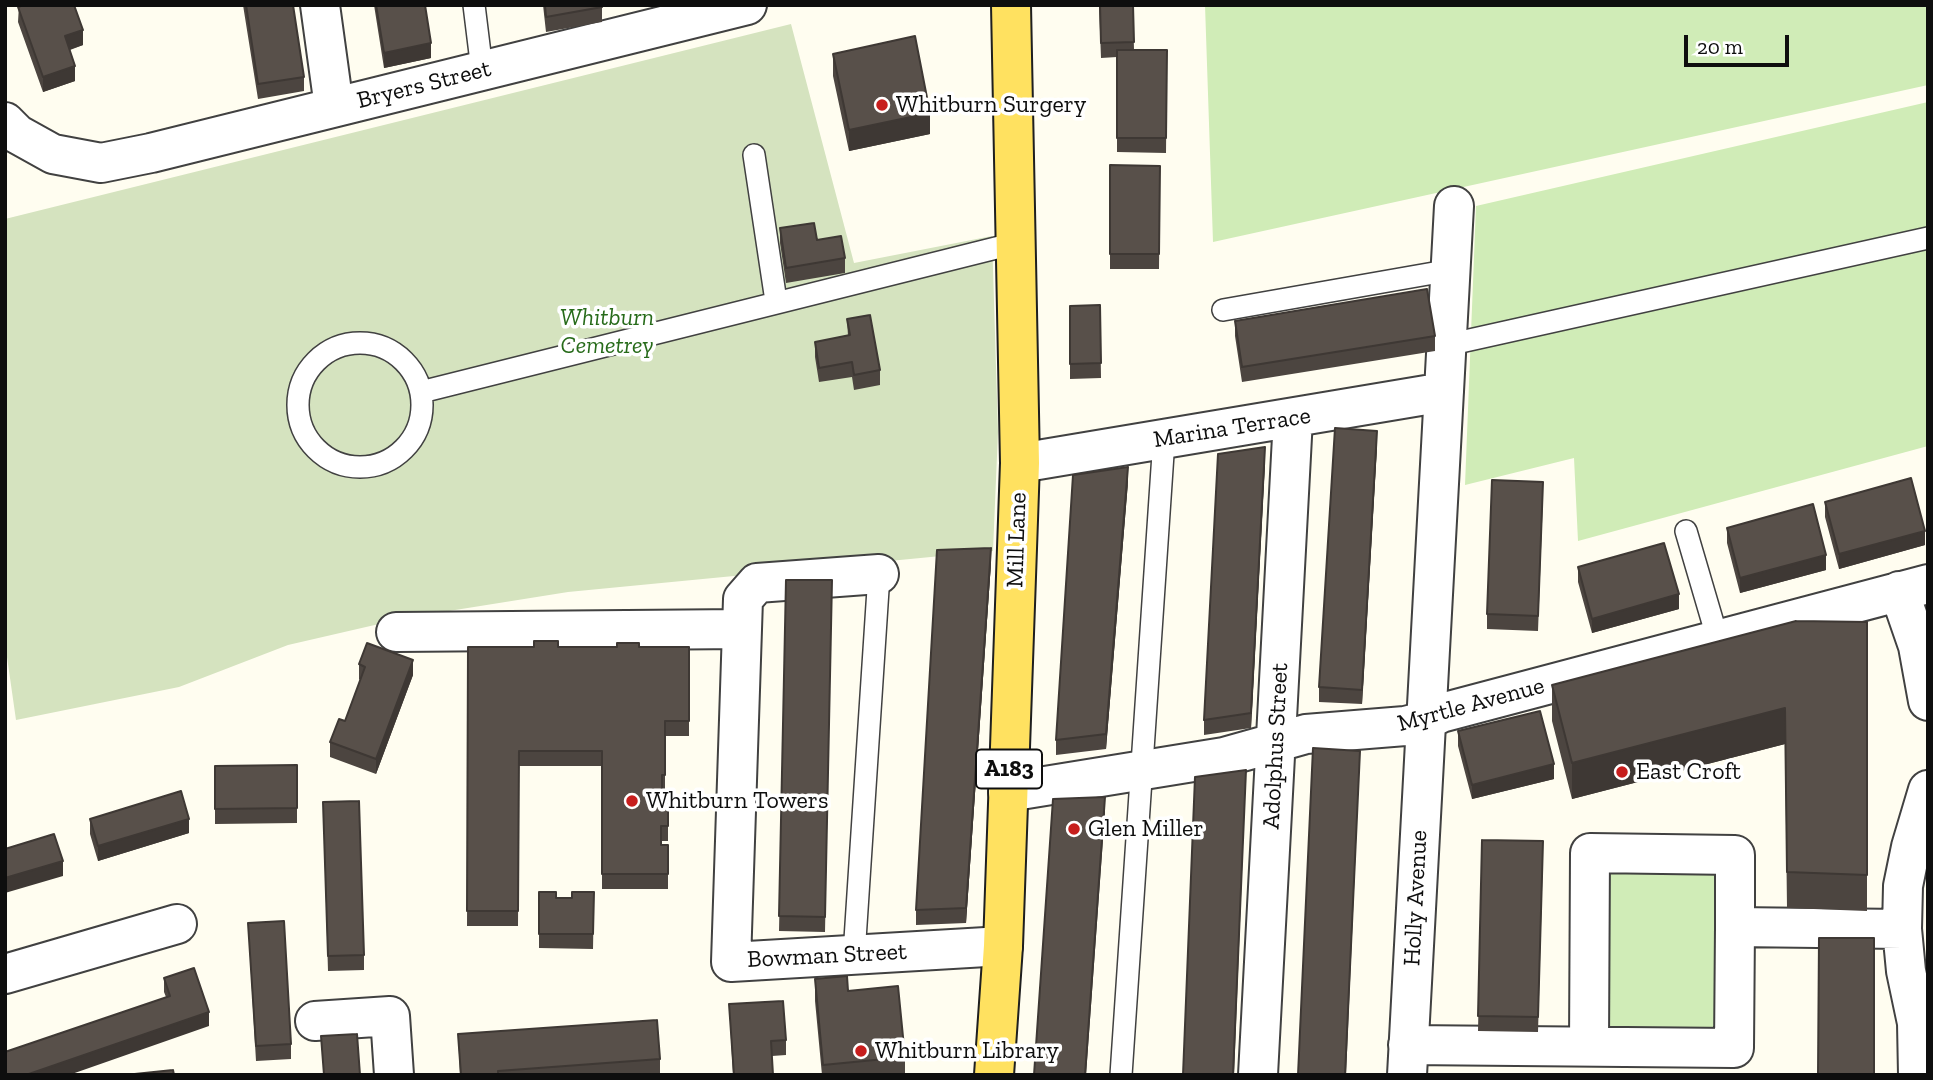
<!DOCTYPE html>
<html>
<head>
<meta charset="utf-8">
<style>
	body { margin:0 }
	#map { position:relative; width:1933px; height:1080px; overflow:hidden; background:#fffdf0; font-family:"Zilla Slab",serif }
	canvas { display:block }
	.frame { position:absolute; inset:0; border:7px solid #0e0e0e; pointer-events:none }
	.scale { position:absolute; left:1684px; top:35px; width:105px; height:32px; box-sizing:border-box; border:4px solid #0e0e0e; border-top:0; padding-left:9px; font-size:21px; line-height:24px; white-space:nowrap; color:#0e0e0e; -webkit-text-stroke:5px #fff; paint-order:stroke }
</style>
</head>
<body>
<div id="map">
<canvas width="1933" height="1080"></canvas>
<div class="frame"></div>
<div class="scale">20 m</div>
</div>
<script>
const c = document.querySelector('canvas').getContext('2d');
c.lineJoin = 'round';
function paint(path, color) {
  c.fillStyle = color;
  c.fill(path, 'evenodd');
}
function toPath(rows) {
  const path = new Path2D();
  for (const r of rows) {
    if (r.length === 3) {
      path.moveTo(r[0] + r[2], r[1]);
      path.arc(r[0], r[1], r[2], 0, 2 * Math.PI);
      continue;
    }
    path.moveTo(r[0], r[1]);
    for (let i = 2; i < r.length; i += 2) path.lineTo(r[i], r[i + 1]);
  }
  return path;
}
function stroke(path, color, width, dash) {
  c.strokeStyle = color;
  c.lineWidth = width;
  c.lineCap = dash ? 'butt' : 'round';
  c.setLineDash(dash || []);
  c.stroke(path);
}
function write(font, color, halo, rows, align = 'center') {
  c.font = font + ' "Zilla Slab",serif';
  c.lineWidth = 7;
  c.setLineDash([]);
  c.textBaseline = 'middle';
  c.strokeStyle = halo;
  c.fillStyle = color;
  for (const [text, x, y, turn = 0] of rows) {
    c.save();
    c.translate(x, y);
    c.rotate((+turn || 0) * Math.PI / 180);
    c.textAlign = isNaN(turn) ? turn : align;
    if (halo) c.strokeText(text, 0, 0);
    c.fillText(text, 0, 0);
    c.restore();
  }
}
paint(toPath([
	[1205,5,1928,5,1928,85,1213,242],
	[1928,102,1928,446,1578,541,1574,458,1465,485,1476,206],
	[1606,868,1719,868,1719,1036,1605,1036]
]), '#d0ecb7');
paint(toPath([
	[791,24,854,263,992,236,998,432,993,551,568,592,405,618,288,645,179,687,16,720,5,643,5,219]
]), '#d5e3bf');
const lane = toPath([
	[474,5,482,70],
	[754,155,776,301],
	[1223,310,1451,270],
	[360,405,62],
	[1447,345,1928,238],
	[421,392,1016,243],
	[1686,531,1718,640],
	[854,955,879,574],
	[1121,1075,1164,439]
]);
const street = toPath([
	[320,5,334,107],
	[5,122,17,134,53,154,101,163,151,153,747,5],
	[1020,463,1444,392],
	[879,574,757,583,743,599,731,962,1003,946],
	[1899,591,1918,646,1928,701],
	[396,632,742,629],
	[1008,792,1224,757,1306,734,1405,726,1425,721,1441,713,1928,584],
	[5,974,177,924],
	[315,1021,390,1016,394,1075],
	[1408,1045,1734,1048,1735,927,1902,929],
	[1589,1046,1590,853,1735,855,1735,927],
	[1258,1075,1293,418],
	[1407,1075,1454,206],
	[1918,1075,1917,1023,1906,971,1902,929,1903,886,1911,847,1928,790]
]);
const primary = toPath([
	[994,1075,1003,946,1020,463,1011,5]
]);
stroke(lane, '#414141', 24);
stroke(street, '#414141', 42);
stroke(primary, '#1f1f1f', 42);
stroke(lane, '#fff', 21);
stroke(street, '#fff', 38);
stroke(primary, '#ffe160', 38);
paint(toPath([
	[19,5,74,5,83,45,70,50,75,81,43,92,18,22],
	[243,5,293,5,304,77,304,91,258,99],
	[374,5,425,5,431,58,384,68],
	[543,5,602,5,602,22,546,32],
	[1099,5,1133,5,1134,50,1167,50,1166,153,1117,152,1117,57,1101,58],
	[833,54,930,134,849,151,833,76],
	[1110,165,1160,166,1159,269,1110,269],
	[780,228,817,240,845,258,845,273,786,283,780,243],
	[1100,305,1101,378,1070,379,1070,306],
	[847,319,880,370,880,385,854,390,852,377,819,382,815,357,815,342,848,336],
	[1235,321,1435,336,1435,351,1242,382,1235,336],
	[1377,446,1362,704,1319,702,1319,687],
	[1265,462,1251,728,1204,735,1204,720],
	[1128,482,1106,749,1056,755,1056,740],
	[1543,497,1538,631,1487,629,1487,614],
	[1825,502,1925,545,1839,569,1825,517],
	[1727,528,1826,570,1740,593,1727,543],
	[991,563,966,923,916,925,916,910],
	[1578,567,1679,609,1592,633,1578,582],
	[786,580,832,580,825,932,779,931],
	[1867,622,1867,911,1787,908,1785,744,1572,799,1552,721,1552,685],
	[468,647,689,647,689,736,665,736,665,790,662,790,662,796,668,796,668,841,661,841,661,845,668,845,668,889,602,889,602,766,519,766,518,926,467,926],
	[359,664,413,675,376,774,330,757,330,742,345,721,360,680,359,679],
	[1458,731,1554,779,1472,799,1458,746],
	[297,765,297,823,215,824,215,766],
	[323,802,364,955,364,970,328,971],
	[90,819,189,833,98,861,90,834],
	[1482,840,1543,856,1538,1032,1478,1031],
	[539,892,556,898,572,898,594,892,593,949,539,948],
	[248,923,291,1044,291,1059,256,1061],
	[164,978,209,1026,166,997,164,992],
	[815,979,848,991,905,1057,905,1075,822,1075,815,1001],
	[729,1004,786,1040,786,1055,772,1056,773,1075,733,1075],
	[458,1034,660,1059,660,1074,460,1075]
]), '#4c4540');
paint(toPath([
	[83,30,83,45,65,51,65,36],
	[431,43,431,58,384,68,384,53],
	[75,66,75,81,43,92,43,77],
	[930,113,930,134,849,151,849,130],
	[1377,431,1377,446,1362,704,1362,690],
	[1265,447,1265,462,1251,728,1251,713],
	[1128,467,1128,482,1106,749,1106,734],
	[1925,531,1925,545,1839,569,1839,554],
	[991,548,991,563,966,923,966,908],
	[1826,555,1826,570,1740,593,1740,578],
	[1679,594,1679,609,1592,633,1592,619],
	[413,660,413,675,376,774,376,759],
	[1785,708,1785,744,1572,799,1572,763],
	[1360,751,1346,1075,1345,1075],
	[1554,764,1554,779,1472,799,1472,785],
	[1246,770,1234,1075,1233,1075],
	[1105,797,1105,812,1086,1075,1085,1075],
	[189,819,189,833,98,861,98,846],
	[63,861,63,876,5,893,5,878],
	[209,1012,209,1026,69,1075,26,1075]
]), '#3e3834');
const building = toPath([
	[24,5,74,5,83,30,65,36,75,66,43,77,18,7,24,5],
	[246,5,293,5,304,77,258,84,246,5],
	[376,5,425,5,431,43,384,53,376,5],
	[545,5,602,5,602,7,546,17,545,5],
	[1100,5,1133,5,1134,42,1101,43,1100,5],
	[915,36,930,113,849,130,833,54,915,36],
	[1117,50,1167,50,1166,138,1117,138,1117,50],
	[1110,165,1160,166,1159,254,1110,254,1110,165],
	[814,223,817,240,841,236,845,258,786,268,780,228,814,223],
	[1427,289,1435,336,1242,367,1235,321,1427,289],
	[1100,305,1101,363,1070,364,1070,306,1100,305],
	[870,315,880,370,854,375,852,362,819,368,815,342,850,335,847,319,870,315],
	[1335,428,1377,431,1362,690,1319,687,1335,428],
	[1265,447,1251,713,1204,720,1218,454,1265,447],
	[1128,467,1106,734,1056,740,1073,475,1128,467],
	[1911,478,1925,531,1839,554,1825,502,1911,478],
	[1492,480,1543,482,1538,616,1487,614,1492,480],
	[1813,504,1826,555,1740,578,1727,528,1813,504],
	[1664,543,1679,594,1592,619,1578,567,1664,543],
	[991,548,966,908,916,910,937,550,991,548],
	[786,580,832,580,825,917,779,916,786,580],
	[1796,621,1867,622,1867,875,1787,872,1785,708,1572,763,1552,685,1796,621],
	[534,641,558,641,558,647,617,647,617,643,639,643,639,647,689,647,689,721,665,721,665,775,662,775,662,796,668,796,668,826,661,826,661,845,668,845,668,874,602,874,602,751,519,751,518,911,467,911,468,647,534,647,534,641],
	[367,643,413,660,376,759,330,742,339,719,345,721,365,667,359,664,367,643],
	[1540,711,1554,764,1472,785,1458,731,1540,711],
	[1313,748,1360,751,1345,1075,1298,1075,1313,748],
	[297,765,297,808,215,809,215,766,297,765],
	[1246,770,1233,1075,1183,1075,1195,777,1246,770],
	[181,791,189,819,98,846,90,819,181,791],
	[1105,797,1085,1075,1034,1075,1053,799,1105,797],
	[359,801,364,955,328,956,323,802,359,801],
	[54,834,63,861,5,878,5,849,54,834],
	[1482,840,1543,841,1538,1017,1478,1016,1482,840],
	[539,892,556,892,556,898,572,898,572,892,594,892,593,934,539,934,539,892],
	[284,921,291,1044,256,1046,248,923,284,921],
	[1819,938,1874,938,1874,1075,1818,1075,1819,938],
	[194,968,209,1012,26,1075,5,1075,5,1052,170,996,164,978,194,968],
	[847,976,848,991,898,986,905,1057,823,1065,815,979,847,976],
	[783,1001,786,1040,771,1041,773,1075,734,1075,729,1004,783,1001],
	[657,1020,660,1059,498,1071,498,1075,461,1075,458,1034,657,1020],
	[357,1034,360,1075,324,1075,321,1036,357,1034],
	[173,1070,174,1075,125,1075,173,1070]
]);
paint(building, '#58504a');
stroke(building, '#3e3834', 2);
for (const [x, y, r, color] of [
	[882,105,7,"#c71e1d"],
	[1622,772,7,"#c71e1d"],
	[632,801,7,"#c71e1d"],
	[1074,829,7,"#c71e1d"],
	[861,1051,7,"#c71e1d"]
]) {
  const dot = new Path2D();
  dot.arc(x, y, r, 0, 2 * Math.PI);
  c.fillStyle = color;
  c.fill(dot);
  stroke(dot, '#fff', 2.5);
}
for (const [x, y, w] of [
	[1009,769,66]
]) {
  const box = new Path2D();
  box.roundRect(x - w / 2, y - 19.5, w, 39, 5);
  c.fillStyle = '#fff';
  c.fill(box);
  stroke(box, '#0e0e0e', 2);
}
write('bold 23px', '#0e0e0e', null, [
	["A183",1009,769]
]);
write('24px', '#0e0e0e', '#fff', [
	["Bryers Street",424,85,-14],
	["Marina Terrace",1232,428,-9],
	["Mill Lane",1017,540,-88],
	["Myrtle Avenue",1471,705,-15],
	["Adolphus Street",1276,746,-87],
	["Holly Avenue",1416,898,-87],
	["Bowman Street",827,956,-3]
]);
write('24px', '#0e0e0e', '#fff', [
	["Whitburn Surgery",896,105],
	["East Croft",1636,772],
	["Whitburn Towers",646,801],
	["Glen Miller",1088,829],
	["Whitburn Library",875,1051]
], 'left');
write('italic 24px', '#276b1a', '#fff', [
	["Whitburn",607,318],
	["Cemetrey",607,346]
]);
</script>
</body>
</html>
